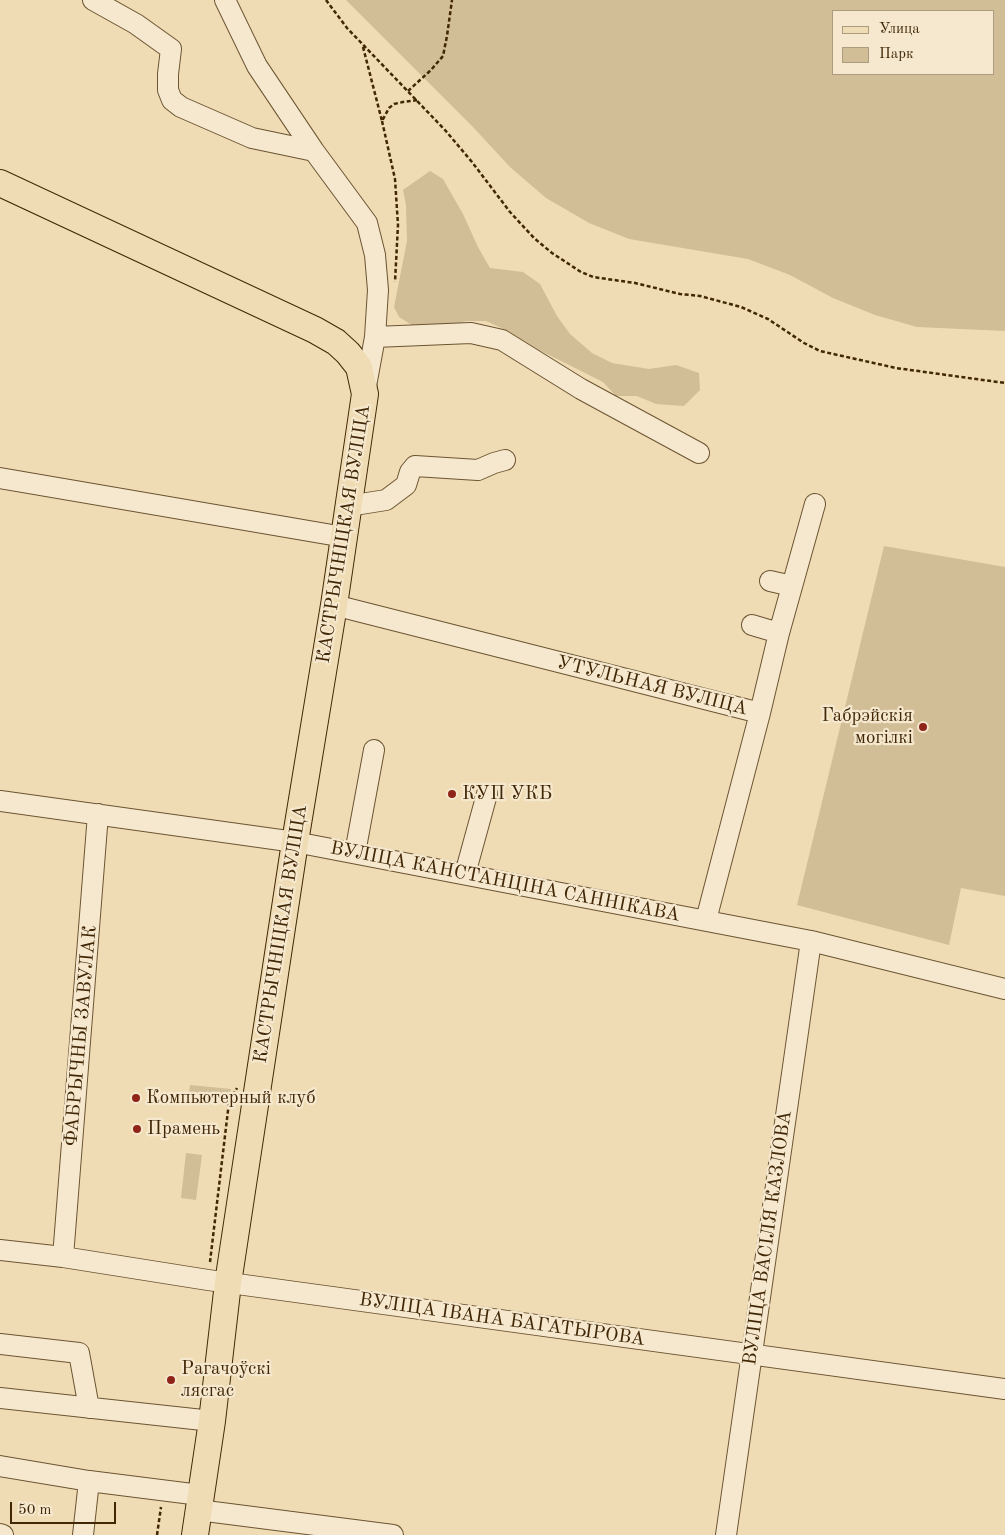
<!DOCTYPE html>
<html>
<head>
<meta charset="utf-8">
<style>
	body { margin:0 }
	#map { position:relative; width:1005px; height:1535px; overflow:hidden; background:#efdcb4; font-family:"Old Standard TT",serif }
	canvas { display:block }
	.legend { position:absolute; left:832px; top:10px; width:162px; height:65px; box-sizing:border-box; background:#f5e8ce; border:1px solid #ad9b7e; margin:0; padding:6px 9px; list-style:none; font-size:15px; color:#412706 }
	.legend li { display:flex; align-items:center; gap:10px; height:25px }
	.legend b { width:25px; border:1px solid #ad9b7e }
	.scale { position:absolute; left:10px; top:1502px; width:106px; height:22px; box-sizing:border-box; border:2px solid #412706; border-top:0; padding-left:6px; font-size:15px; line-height:18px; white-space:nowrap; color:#412706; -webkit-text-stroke:4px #f5e8ce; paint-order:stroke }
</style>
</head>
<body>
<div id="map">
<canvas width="1005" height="1535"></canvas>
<ul class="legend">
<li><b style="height:6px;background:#efdcb4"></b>Улица</li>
<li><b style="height:14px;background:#d1bd96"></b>Парк</li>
</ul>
<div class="scale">50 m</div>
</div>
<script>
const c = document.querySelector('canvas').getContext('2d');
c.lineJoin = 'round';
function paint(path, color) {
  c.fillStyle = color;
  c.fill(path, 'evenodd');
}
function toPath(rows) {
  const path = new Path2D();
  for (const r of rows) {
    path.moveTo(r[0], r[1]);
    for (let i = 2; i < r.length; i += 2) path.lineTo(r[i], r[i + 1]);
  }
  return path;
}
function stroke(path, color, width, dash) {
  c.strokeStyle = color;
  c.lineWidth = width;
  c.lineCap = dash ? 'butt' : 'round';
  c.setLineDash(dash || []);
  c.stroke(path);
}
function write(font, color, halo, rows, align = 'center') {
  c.font = font + ' "Old Standard TT",serif';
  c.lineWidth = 4.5;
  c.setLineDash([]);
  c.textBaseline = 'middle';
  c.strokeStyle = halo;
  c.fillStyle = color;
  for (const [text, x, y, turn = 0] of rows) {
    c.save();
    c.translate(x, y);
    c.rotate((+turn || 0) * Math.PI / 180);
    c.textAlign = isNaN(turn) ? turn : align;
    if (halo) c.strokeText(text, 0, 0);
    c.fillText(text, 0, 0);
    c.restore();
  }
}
paint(toPath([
	[346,0,1005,0,1005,331,917,327,875,315,833,298,790,275,748,259,629,239,589,223,546,198,510,167,473,127],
	[834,11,994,11,994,74,834,74],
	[430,171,443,179,463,214,478,247,490,268,523,272,540,284,557,316,570,334,592,353,612,363,649,369,676,365,699,373,700,390,684,406,656,404,637,396,616,396,603,382,539,350,508,331,486,321,466,321,444,328,415,327,399,317,394,307,407,241,406,205,403,190],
	[884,546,1005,567,1005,896,961,888,949,945,797,905],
	[190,1085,231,1089,230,1098,189,1094],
	[186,1153,202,1155,196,1200,181,1198]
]), '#d1bd96');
const minor = toPath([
	[93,0,136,24,171,49,168,74,168,90,172,100,181,107,252,138,314,151],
	[225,0,257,66,314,151,367,223,375,255,378,290,375,337,366,386],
	[375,337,471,333,502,340,581,389,699,453],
	[0,478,344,537],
	[348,506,386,500,406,485,410,472,415,466,478,470,494,463,505,460],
	[770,581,792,586],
	[334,605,760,713,779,633,815,504],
	[752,625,779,633],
	[0,801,295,842,811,941,1005,989],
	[355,853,374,750],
	[465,874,487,794],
	[706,920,760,713],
	[0,1250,63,1257,208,1280,1005,1389],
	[63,1257,98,814],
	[0,1344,79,1353,89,1408],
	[0,1398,212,1421],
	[0,1466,89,1481,200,1495],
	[198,1510,393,1535],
	[0,1534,3,1535],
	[83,1535,89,1481],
	[726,1535,811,941]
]);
const major = toPath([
	[0,183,315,330,336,342,348,353,359,367,365,394,334,605,295,842,228,1283,212,1421,195,1535]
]);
stroke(minor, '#6c5432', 22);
stroke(major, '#412706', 28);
stroke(toPath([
	[326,0,347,28,445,130,472,162,510,212,534,238,552,253,581,272,593,277,635,283,680,294,700,296,741,307,768,319,804,343,820,351,896,368,1005,383],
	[363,47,382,121,389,108,394,104,403,102,418,100],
	[408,91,431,70,443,56,447,36,452,0],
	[382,121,395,179,398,225,395,282],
	[210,1262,229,1102,237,1088],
	[157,1535,161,1507]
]), '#412706', 2.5, [4, 2.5]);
stroke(minor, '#f5e8ce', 20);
stroke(major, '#efdcb4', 26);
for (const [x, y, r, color] of [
	[923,727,5,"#8f2418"],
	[452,794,5,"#8f2418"],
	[136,1098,5,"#8f2418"],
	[137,1129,5,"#8f2418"],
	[171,1380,5,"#8f2418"]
]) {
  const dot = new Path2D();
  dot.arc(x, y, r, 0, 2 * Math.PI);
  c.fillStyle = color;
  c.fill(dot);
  stroke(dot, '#f5e8ce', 2);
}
write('19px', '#412706', '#f5e8ce', [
	["КАСТРЫЧНІЦКАЯ ВУЛІЦА",344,534,-81],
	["УТУЛЬНАЯ ВУЛІЦА",652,686,14],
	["ВУЛІЦА КАНСТАНЦІНА САННІКАВА",505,882,11],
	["КАСТРЫЧНІЦКАЯ ВУЛІЦА",281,934,-81],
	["ФАБРЫЧНЫ ЗАВУЛАК",81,1036,-85],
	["ВУЛІЦА ВАСІЛЯ КАЗЛОВА",768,1238,-82],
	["ВУЛІЦА ІВАНА БАГАТЫРОВА",502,1320,8]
]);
write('19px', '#412706', '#f5e8ce', [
	["Габрэйскія",913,716,"right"],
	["могілкі",913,738,"right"],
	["КУП УКБ",462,794],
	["Компьютерный клуб",146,1098],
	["Прамень",147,1129],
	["Рагачоўскі",181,1369],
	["лясгас",181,1391]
], 'left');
</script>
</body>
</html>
